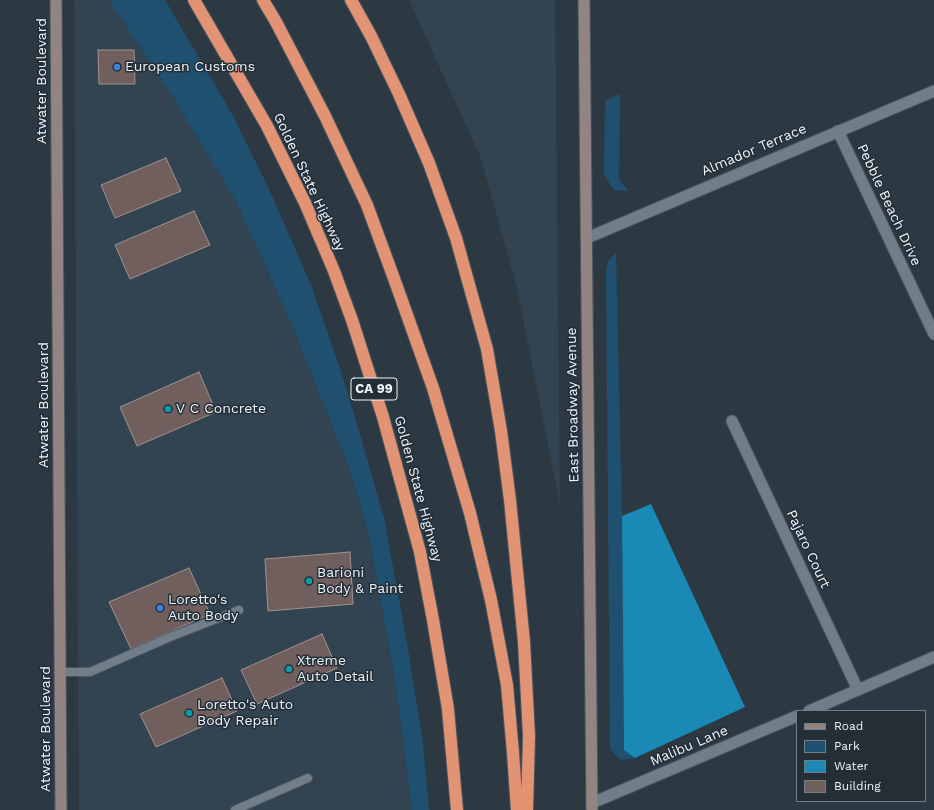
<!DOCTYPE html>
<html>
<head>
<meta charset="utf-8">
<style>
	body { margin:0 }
	#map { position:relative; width:934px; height:810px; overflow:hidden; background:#2d3942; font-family:"Work Sans",sans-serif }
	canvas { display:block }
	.legend { position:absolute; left:796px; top:710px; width:130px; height:92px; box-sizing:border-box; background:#232e37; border:1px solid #737d85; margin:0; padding:5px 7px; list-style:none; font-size:12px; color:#ecf4fa }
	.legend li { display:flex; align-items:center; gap:8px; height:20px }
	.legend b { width:20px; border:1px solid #737d85 }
</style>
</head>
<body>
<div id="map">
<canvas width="934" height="810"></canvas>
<ul class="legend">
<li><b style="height:5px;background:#938483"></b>Road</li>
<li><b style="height:11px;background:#205070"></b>Park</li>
<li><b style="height:11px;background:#1a89b5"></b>Water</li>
<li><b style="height:11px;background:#705f5c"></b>Building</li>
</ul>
</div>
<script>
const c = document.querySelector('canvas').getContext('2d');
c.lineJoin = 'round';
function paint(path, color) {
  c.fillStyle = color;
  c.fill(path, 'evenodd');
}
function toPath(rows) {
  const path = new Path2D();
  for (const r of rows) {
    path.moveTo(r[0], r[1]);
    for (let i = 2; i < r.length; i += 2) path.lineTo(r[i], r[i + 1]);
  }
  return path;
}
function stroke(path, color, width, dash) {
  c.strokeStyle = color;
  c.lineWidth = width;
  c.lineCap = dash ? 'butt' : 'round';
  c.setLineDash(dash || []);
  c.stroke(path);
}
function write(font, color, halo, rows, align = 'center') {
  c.font = font + ' "Work Sans",sans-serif';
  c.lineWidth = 3;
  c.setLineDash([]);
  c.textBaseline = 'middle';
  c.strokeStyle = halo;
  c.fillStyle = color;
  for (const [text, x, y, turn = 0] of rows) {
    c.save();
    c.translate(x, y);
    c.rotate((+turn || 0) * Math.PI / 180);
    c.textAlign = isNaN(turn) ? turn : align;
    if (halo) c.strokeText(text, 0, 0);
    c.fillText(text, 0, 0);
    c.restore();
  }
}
paint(toPath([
	[74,0,109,0,171,94,237,203,291,323,351,473,368,530,395,680,412,810,79,810],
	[409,0,555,0,560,505,517,288,480,156]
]), '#324451');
paint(toPath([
	[109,0,165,0,232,114,269,189,311,285,340,368,362,441,384,518,407,643,423,743,429,810,412,810,395,680,368,530,351,473,291,323,237,203,171,94],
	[620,94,619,180,629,191,614,190,604,175,605,101],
	[616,253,622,516,624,749,635,758,621,760,610,749,606,273,608,261]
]), '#205070');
paint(toPath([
	[651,504,745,707,635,758,624,750,622,516]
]), '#1a89b5');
const building = toPath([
	[98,50,134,50,135,84,99,84,98,50],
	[166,158,181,191,115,218,101,185,166,158],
	[194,211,210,245,130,279,115,245,194,211],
	[199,372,216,412,137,446,120,407,199,372],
	[350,552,353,604,268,611,265,559,350,552],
	[189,568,210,614,131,649,109,602,189,568],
	[322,634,337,668,257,704,241,670,322,634],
	[222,678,237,711,156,747,140,714,222,678]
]);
paint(building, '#705f5c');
stroke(building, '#a3918d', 1);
const service = toPath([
	[60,672,90,672,170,637,239,610],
	[235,810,308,778]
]);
const minor = toPath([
	[838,131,934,334],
	[587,238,934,91],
	[732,421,858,690],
	[809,711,934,657],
	[592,803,797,716]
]);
const secondary = toPath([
	[56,0,61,810],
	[584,0,592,810]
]);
const motorway = toPath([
	[194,0,267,126,305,203,334,271,352,320,383,417,420,552,433,620,448,709,457,810],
	[263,0,276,22,325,116,367,205,396,284,433,388,470,513,491,600,507,685,513,753,517,810],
	[351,0,371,36,399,94,429,163,456,238,487,349,501,431,510,500,524,642,529,736,527,810]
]);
stroke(service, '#4d575f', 10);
stroke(minor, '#4d575f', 13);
stroke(secondary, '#4d575f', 13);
stroke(motorway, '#4d575f', 14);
stroke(service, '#717e89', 8);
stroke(minor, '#717e89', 11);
stroke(secondary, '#938483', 11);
stroke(motorway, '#e19374', 12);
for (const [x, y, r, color] of [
	[117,67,4,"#3f7fe0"],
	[168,409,4,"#0f9aa8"],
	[309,581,4,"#0f9aa8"],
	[160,608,4,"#3f7fe0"],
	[289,669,4,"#0f9aa8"],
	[189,713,4,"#0f9aa8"]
]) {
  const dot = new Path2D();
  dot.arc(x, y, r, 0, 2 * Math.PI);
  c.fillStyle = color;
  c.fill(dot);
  stroke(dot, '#232e37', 1.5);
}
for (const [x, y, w] of [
	[374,389,46]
]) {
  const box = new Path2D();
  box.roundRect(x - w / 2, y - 11, w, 22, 3);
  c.fillStyle = '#232e37';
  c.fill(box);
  stroke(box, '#ecf4fa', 1);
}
write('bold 13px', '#ecf4fa', null, [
	["CA 99",374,389]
]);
write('14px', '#ecf4fa', '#232e37', [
	["European Customs",125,67],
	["V C Concrete",176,409],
	["Barioni",317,573],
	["Body & Paint",317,589],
	["Loretto's",168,600],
	["Auto Body",168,616],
	["Xtreme",297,661],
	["Auto Detail",297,677],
	["Loretto's Auto",197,705],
	["Body Repair",197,721]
], 'left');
write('14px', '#ecf4fa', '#232e37', [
	["Atwater Boulevard",42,81,-90],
	["Almador Terrace",754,150,-23],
	["Golden State Highway",309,182,65],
	["Pebble Beach Drive",889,205,65],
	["Atwater Boulevard",44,405,-90],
	["East Broadway Avenue",573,405,-91],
	["Golden State Highway",418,489,75],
	["Pajaro Court",808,549,65],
	["Atwater Boulevard",46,729,-90],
	["Malibu Lane",689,746,-23]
]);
</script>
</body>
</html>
